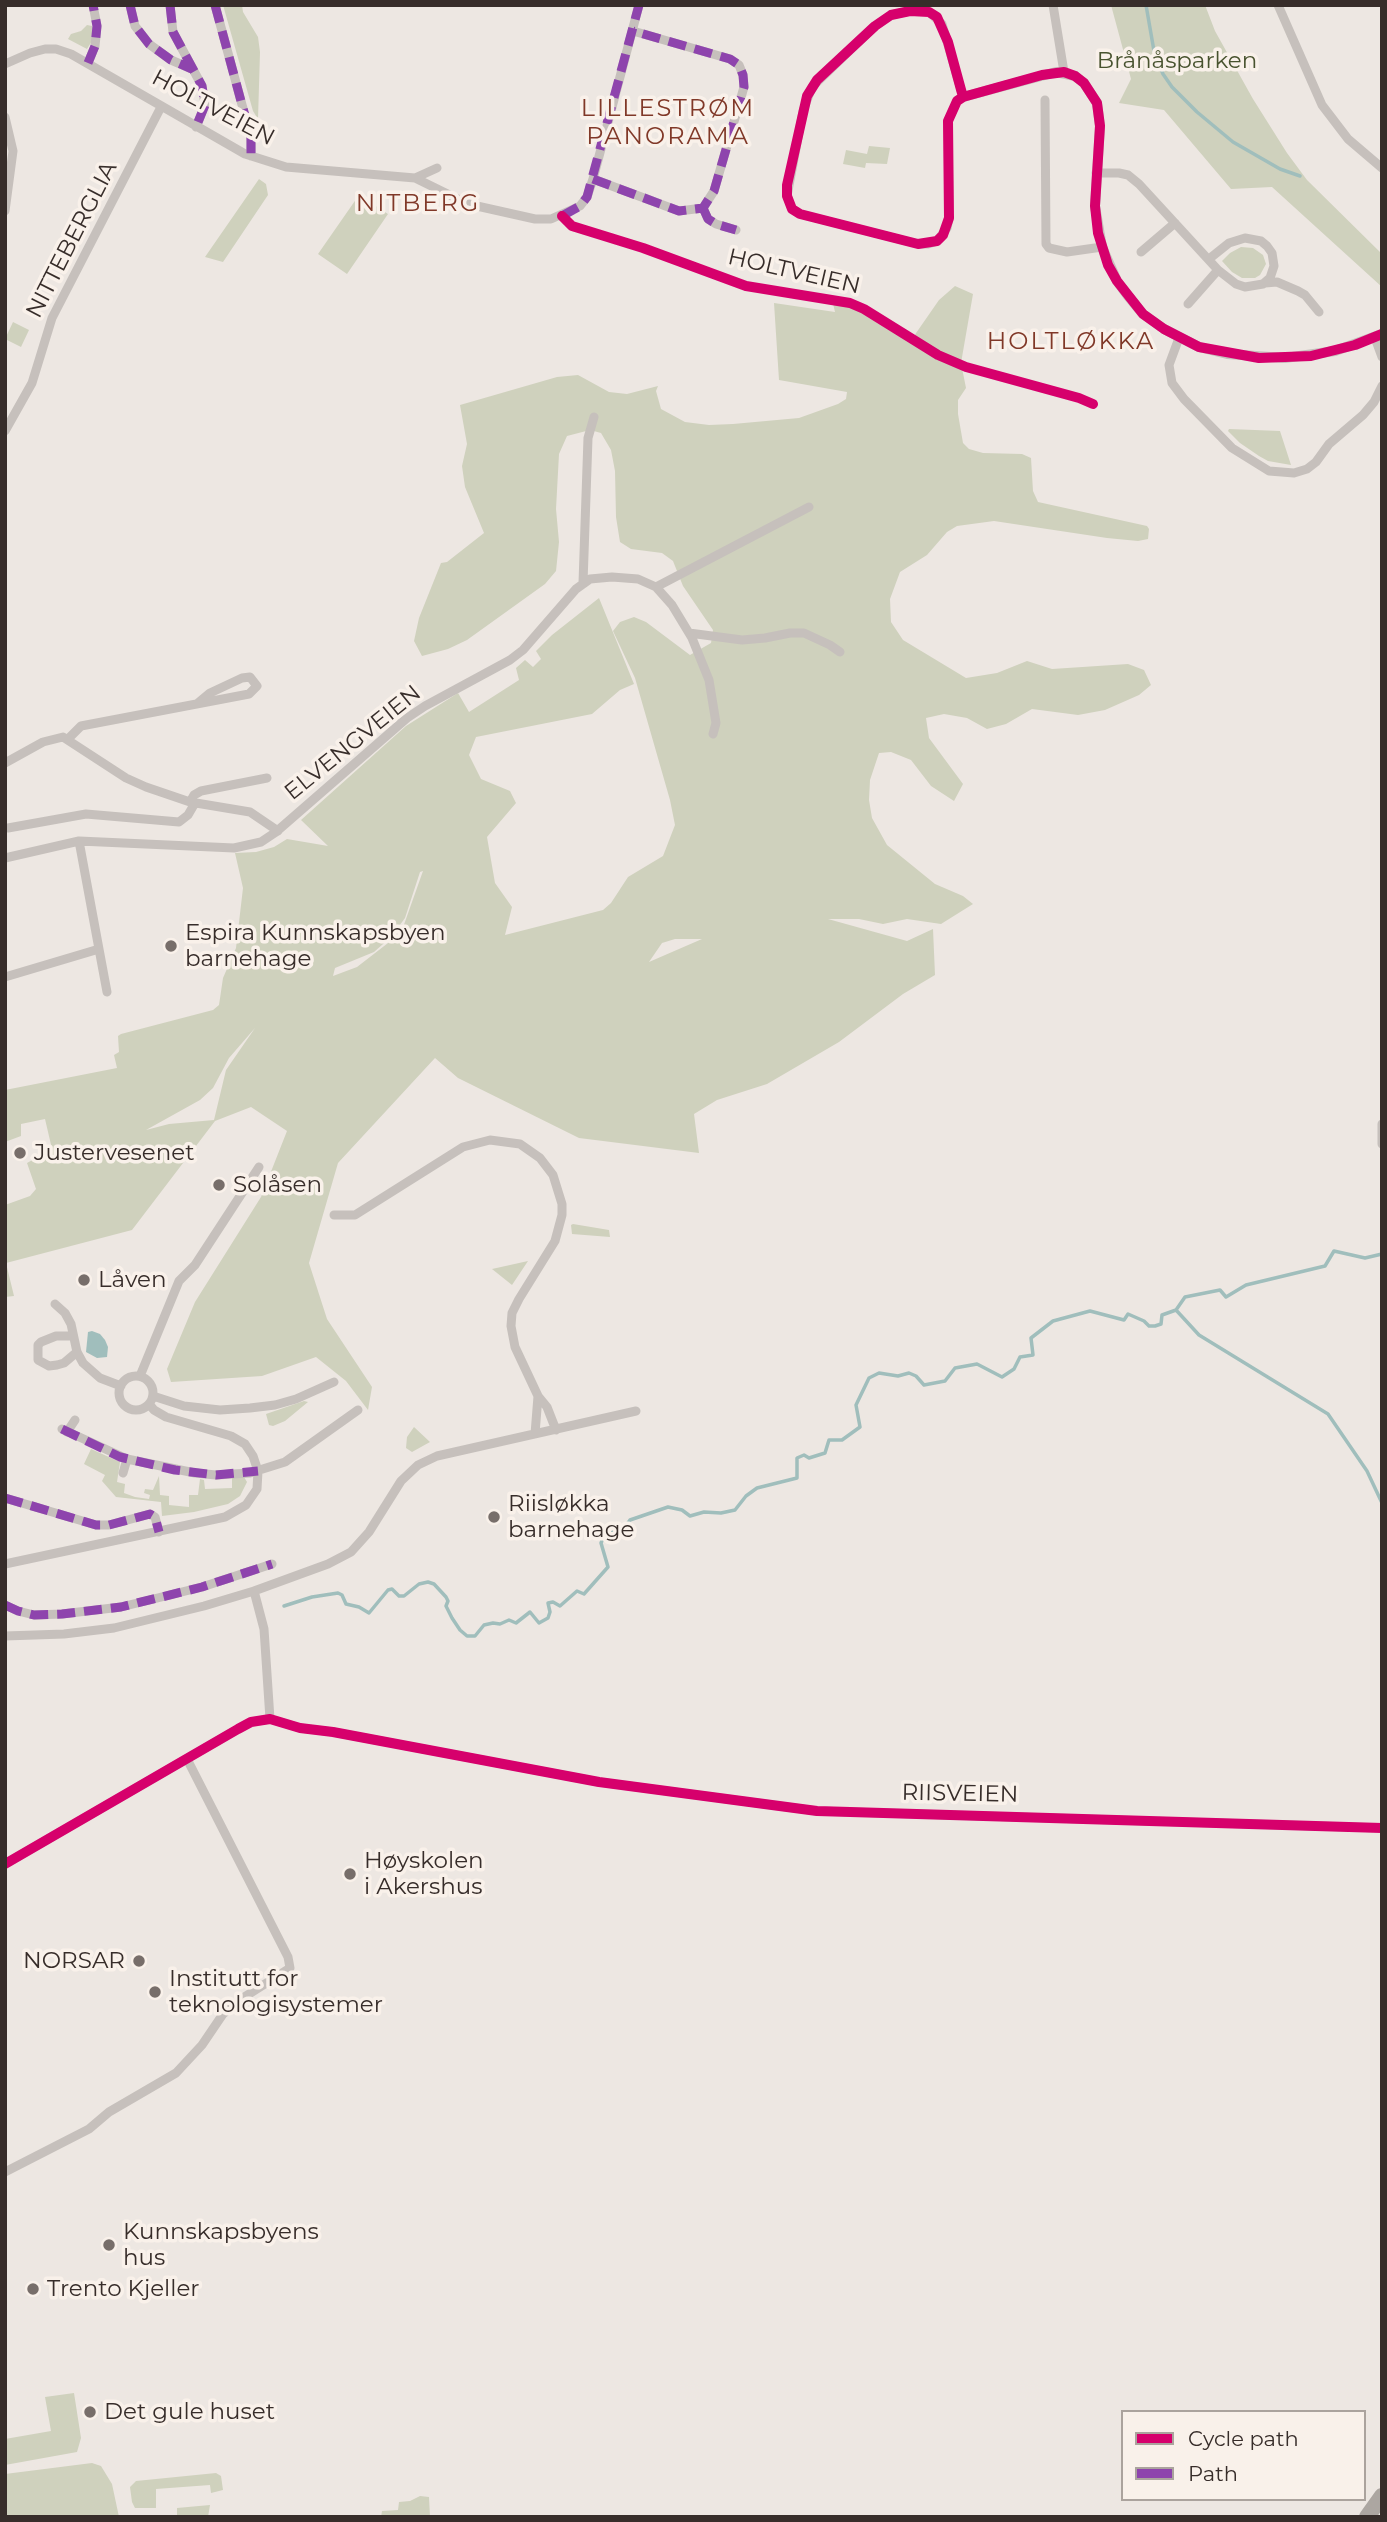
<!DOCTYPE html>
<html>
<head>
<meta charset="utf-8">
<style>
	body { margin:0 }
	#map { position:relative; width:1387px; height:2522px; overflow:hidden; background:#ede7e2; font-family:Montserrat,sans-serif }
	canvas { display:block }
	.frame { position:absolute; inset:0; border:7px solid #372d2a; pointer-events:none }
	.legend { position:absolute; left:1121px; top:2410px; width:245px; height:91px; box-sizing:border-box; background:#f9f1ea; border:2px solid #aba39d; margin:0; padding:9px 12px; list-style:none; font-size:21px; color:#372d2a }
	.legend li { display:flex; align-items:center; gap:14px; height:35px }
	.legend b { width:35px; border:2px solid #aba39d }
</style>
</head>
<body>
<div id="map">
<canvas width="1387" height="2522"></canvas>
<div class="frame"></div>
<ul class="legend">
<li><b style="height:9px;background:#d6006c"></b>Cycle path</li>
<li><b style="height:9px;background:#8e44ad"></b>Path</li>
</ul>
</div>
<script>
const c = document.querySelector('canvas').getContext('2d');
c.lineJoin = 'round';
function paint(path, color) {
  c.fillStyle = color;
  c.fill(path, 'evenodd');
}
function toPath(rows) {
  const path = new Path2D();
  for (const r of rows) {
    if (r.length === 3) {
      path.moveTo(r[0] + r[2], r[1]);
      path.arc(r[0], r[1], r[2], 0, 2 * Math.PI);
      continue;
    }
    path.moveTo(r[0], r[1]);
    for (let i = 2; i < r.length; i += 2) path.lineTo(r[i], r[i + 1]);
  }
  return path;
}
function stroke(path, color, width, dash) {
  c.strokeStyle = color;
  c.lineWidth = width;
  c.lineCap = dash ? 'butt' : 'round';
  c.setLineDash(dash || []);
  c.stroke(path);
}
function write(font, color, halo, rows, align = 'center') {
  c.font = font + ' Montserrat,sans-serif';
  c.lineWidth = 7;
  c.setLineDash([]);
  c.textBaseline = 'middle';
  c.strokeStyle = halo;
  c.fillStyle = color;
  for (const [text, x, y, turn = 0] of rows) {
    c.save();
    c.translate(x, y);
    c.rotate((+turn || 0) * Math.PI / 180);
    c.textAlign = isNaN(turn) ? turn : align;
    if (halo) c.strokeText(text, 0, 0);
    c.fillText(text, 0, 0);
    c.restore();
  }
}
paint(toPath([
	[223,5,242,5,243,12,258,37,260,52,258,119,253,111],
	[1111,5,1205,5,1215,31,1253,99,1287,153,1307,180,1382,254,1382,287,1272,187,1231,189,1164,110,1119,103,1131,79],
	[87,25,92,26,92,41,87,49,68,39,71,34,81,31],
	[869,146,890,148,887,164,866,163,865,168,843,164,846,150,867,154],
	[259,179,266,184,268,195,223,262,205,257],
	[359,195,388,214,347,274,318,254],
	[1241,247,1253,248,1263,255,1266,264,1260,275,1255,278,1242,278,1232,272,1222,261,1230,253],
	[955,286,973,294,961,363,966,388,958,400,958,414,963,443,969,449,983,453,1022,454,1031,458,1033,491,1038,502,1147,526,1149,529,1148,539,1138,541,1107,538,994,521,957,526,947,532,927,555,900,572,890,599,891,622,903,640,966,678,997,673,1027,661,1052,669,1128,664,1144,670,1151,685,1139,695,1105,710,1078,715,1032,709,1006,724,987,729,967,718,944,714,926,718,929,738,963,784,954,801,931,786,911,760,891,752,879,753,870,780,869,800,872,818,887,845,935,884,963,896,973,904,941,924,907,919,883,924,859,919,828,919,907,941,933,929,935,975,903,994,839,1042,767,1084,717,1100,694,1114,699,1153,579,1138,458,1078,435,1058,338,1163,309,1263,327,1319,372,1387,368,1410,346,1381,316,1357,262,1376,171,1382,167,1369,195,1302,261,1197,287,1131,251,1107,215,1121,132,1230,6,1263,14,1296,5,1297,5,1205,30,1196,36,1189,27,1163,52,1149,45,1119,21,1124,21,1136,5,1142,5,1090,117,1068,114,1055,119,1052,118,1036,121,1034,213,1010,219,1005,223,978,236,948,243,888,235,853,256,852,274,847,287,839,328,846,301,820,406,726,458,693,469,712,519,680,516,668,525,660,533,667,541,659,536,651,552,635,599,598,634,684,620,690,592,714,476,737,469,755,481,779,510,791,516,803,487,837,495,883,512,907,505,935,603,910,611,903,628,877,663,856,675,825,670,800,635,678,613,631,620,622,634,617,646,622,690,655,711,643,713,630,683,586,673,561,662,553,631,549,620,542,616,517,615,471,611,450,601,433,590,430,567,436,559,454,556,509,559,542,556,571,545,584,467,640,448,649,422,656,414,641,419,618,441,563,447,562,484,533,465,487,462,466,467,444,460,405,557,377,578,375,609,392,627,394,658,386,656,391,661,409,685,422,709,425,733,424,799,418,838,404,846,399,847,392,779,380,774,303,835,312,831,295,876,313,914,336,939,300],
	[423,871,401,933,357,967,333,976,335,968,374,952,391,937,405,918,420,872],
	[675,939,702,939,649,962,662,943],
	[255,1028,226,1070,214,1120,169,1124,146,1130,200,1100,213,1088,229,1058],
	[13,322,29,330,21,347,5,339],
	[1229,429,1280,431,1291,465,1268,461,1259,456,1240,443,1228,431],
	[573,1224,609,1230,610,1237,572,1234,571,1225],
	[528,1261,512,1285,492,1269],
	[304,1401,308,1402,285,1421,273,1426,269,1425,266,1414],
	[414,1427,430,1442,412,1452,406,1448,407,1437],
	[91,1449,120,1462,117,1482,125,1484,124,1493,135,1497,149,1499,150,1495,144,1493,145,1489,153,1490,159,1476,160,1495,169,1496,169,1505,189,1507,189,1495,198,1495,200,1479,204,1480,205,1489,232,1488,232,1478,244,1477,247,1482,240,1496,228,1504,194,1512,162,1516,161,1502,116,1497,102,1481,105,1475,84,1464],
	[74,2393,81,2438,77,2452,5,2465,5,2439,51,2431,45,2397],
	[92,2463,101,2466,112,2484,119,2517,5,2517,5,2474],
	[216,2473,221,2476,223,2490,211,2493,210,2485,156,2489,156,2508,135,2508,132,2502,130,2487,136,2481],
	[420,2496,429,2497,430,2517,381,2517,382,2511,398,2510,399,2502,410,2501],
	[210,2505,208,2517,177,2517,177,2508]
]), '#cfd1bd');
paint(toPath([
	[92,1331,100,1334,105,1340,108,1347,107,1357,97,1358,86,1352,88,1332]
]), '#a0bebc');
stroke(toPath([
	[1146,5,1154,51,1163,74,1172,87,1197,112,1233,142,1280,169,1300,176],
	[1176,1310,1199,1335,1328,1414,1367,1471,1382,1503],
	[284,1606,312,1597,338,1593,342,1595,346,1604,359,1607,369,1613,388,1590,392,1589,399,1596,404,1596,419,1584,428,1582,434,1584,446,1597,448,1601,446,1606,452,1618,460,1630,467,1636,475,1636,484,1625,493,1623,500,1624,509,1620,516,1623,530,1612,539,1623,548,1618,550,1612,548,1603,553,1602,560,1606,577,1591,584,1594,608,1567,601,1543,604,1536,625,1527,630,1520,668,1507,682,1510,690,1516,704,1512,721,1513,735,1510,746,1496,757,1488,797,1478,797,1458,804,1455,809,1458,825,1453,829,1440,842,1440,860,1427,856,1405,869,1378,879,1373,898,1376,909,1373,916,1376,924,1385,945,1381,955,1368,977,1364,1002,1377,1014,1369,1020,1357,1033,1355,1031,1338,1053,1321,1090,1311,1124,1320,1128,1314,1144,1321,1149,1326,1155,1326,1161,1324,1162,1315,1176,1310,1185,1297,1220,1290,1226,1297,1246,1285,1325,1266,1334,1251,1365,1258,1382,1254]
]), '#a0bebc', 3.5);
stroke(toPath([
	[130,5,135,26,149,44,171,60,192,69],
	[170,5,173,32,202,86,205,105,196,127],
	[215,5,251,138,251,156],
	[1053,5,1064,72],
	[1278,5,1322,105,1348,139,1382,168],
	[910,11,929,12,942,24,963,97,957,101,948,121,949,218,947,228,937,241,928,244,918,244,800,214,792,209,787,196,803,111,812,87,875,26,891,15,910,11],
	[88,63,95,46,97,26,93,5],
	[5,64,30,53,45,49,56,49,71,54,245,154,286,167,415,178,437,168],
	[1045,100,1046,244,1049,248,1067,252,1102,247],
	[5,117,13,151,5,211],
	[1096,173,1119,173,1128,175,1139,184,1218,270,1236,284,1245,287,1263,284,1270,278,1274,266,1272,253,1267,246,1261,241,1245,238,1229,243,1209,259],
	[415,178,468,204,535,219,551,219,580,206,587,197,593,179,639,5],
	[593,179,679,211,703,208,714,191,744,87,743,75,739,65,730,59,633,31],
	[703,208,708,219,716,224,736,230],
	[1141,252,1175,223],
	[1265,283,1277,282,1298,291,1305,295,1319,312],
	[1188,304,1218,270],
	[1179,338,1169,365,1172,383,1184,399,1232,448,1269,471,1294,473,1307,469,1316,462,1329,444,1363,415,1374,402,1382,386],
	[1375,338,1382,357],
	[5,431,32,383,52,318,161,107],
	[583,583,588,438,594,417],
	[656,587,809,507],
	[689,633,742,640,765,638,790,633,804,633,830,645,840,652],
	[68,739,81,726,249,694,257,686,250,677,242,678,210,693,198,703],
	[5,763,43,742,63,737,126,778,146,787,190,802,250,812,278,831],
	[190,802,194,795,201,791,267,778],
	[8,828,86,814,179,822,188,815,195,803],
	[5,858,79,841,234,848,261,842,276,832,407,718,425,706,510,660,523,650,576,589,590,579,612,577,638,579,656,587,672,605,692,638,709,680,716,723,713,734],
	[99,949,107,992],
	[5,977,99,949,79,841],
	[1382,1124,1382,1144],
	[334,1215,355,1215,463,1147,490,1140,520,1144,540,1158,553,1175,562,1204,562,1215,555,1241,519,1299,512,1313,511,1326,515,1347,538,1396,547,1407,556,1430],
	[55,1304,65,1313,71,1324,77,1352,83,1363,100,1378,121,1386],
	[73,1336,56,1336,41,1342,38,1345,38,1360,49,1366,57,1365,64,1363,77,1352],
	[140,1376,179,1281,195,1265,259,1167],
	[136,1393,17],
	[153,1396,184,1406,220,1410,250,1408,275,1405,296,1399,334,1382],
	[62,1429,127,1459,195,1473,216,1475,250,1473,285,1462,358,1410],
	[67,1432,75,1420],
	[535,1434,538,1396],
	[123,1473,127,1459],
	[5,1498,96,1525,109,1525,150,1514,155,1517,159,1532],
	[5,1564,225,1517,246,1505,257,1489,258,1471,253,1456,245,1444,231,1436,166,1417,154,1410,149,1404],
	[254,1591,328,1564,351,1552,369,1532,401,1481,418,1465,437,1456,636,1411],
	[5,1605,18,1611,34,1615,62,1614,121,1607,202,1587,272,1564],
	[5,1636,64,1634,114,1628,204,1606,254,1591,264,1629,270,1719],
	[5,1864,238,1729,251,1722,270,1719,300,1728,333,1732,599,1782,817,1811,1382,1828],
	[5,2172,89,2129,109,2112,176,2073,202,2045,223,2014,238,2001,290,1968,288,1957,187,1759]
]), '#c6c0bc', 9);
stroke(toPath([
	[963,97,1056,72,1075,76,1084,83,1097,103,1100,126,1095,206,1102,247,1117,281,1128,296,1143,314,1164,329,1199,347,1227,354,1285,358,1335,351,1382,334]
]), '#c6c0bc', 10);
stroke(toPath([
	[1367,2517,1382,2496]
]), '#aca6a1', 16);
stroke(toPath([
	[130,5,135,26,149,44,171,60,192,69],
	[170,5,173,32,202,86,205,105,196,127],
	[215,5,251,138,251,156],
	[88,63,95,46,97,26,93,5],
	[593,179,679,211,703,208,714,191,744,87,743,75,739,65,730,59,633,31],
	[703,208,708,219,716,224,736,230],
	[562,216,580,206,587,197,639,5],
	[62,1429,120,1457,175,1470,216,1475,258,1471],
	[5,1498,96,1525,109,1525,150,1514,155,1517,159,1532],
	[5,1605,18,1611,34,1615,62,1614,121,1607,202,1587,272,1564]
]), '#8e44ad', 9, [18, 9]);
stroke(toPath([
	[963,97,948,42,937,17,929,12,910,11,891,15,875,26,817,80,807,96,787,185,787,196,792,209,800,214,918,244,937,241,943,235,949,218,948,121,957,101,963,97,1042,75,1064,72,1075,76,1084,83,1097,103,1100,126,1095,206,1098,233,1108,265,1117,281,1143,314,1164,329,1199,347,1259,358,1311,356,1355,345,1382,334],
	[562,216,572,226,643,248,746,286,850,303,864,309,938,355,966,367,1079,398,1093,404],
	[5,1864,238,1729,251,1722,270,1719,300,1728,333,1732,599,1782,817,1811,1382,1828]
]), '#d6006c', 10);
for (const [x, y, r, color] of [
	[171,946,7,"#776e6a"],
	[20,1153,7,"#776e6a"],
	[219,1185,7,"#776e6a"],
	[84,1280,7,"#776e6a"],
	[494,1517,7,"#776e6a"],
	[350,1874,7,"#776e6a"],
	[139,1961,7,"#776e6a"],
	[155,1992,7,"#776e6a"],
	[109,2245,7,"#776e6a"],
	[33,2289,7,"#776e6a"],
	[90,2412,7,"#776e6a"]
]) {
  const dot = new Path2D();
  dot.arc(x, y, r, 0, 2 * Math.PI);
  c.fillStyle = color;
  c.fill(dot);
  stroke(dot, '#f9f1ea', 2.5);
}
write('23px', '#48532f', '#f9f1ea', [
	["Brånåsparken",1177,61]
]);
write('23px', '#372d2a', '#f9f1ea', [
	["HOLTVEIEN",213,108,28],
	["NITTEBERGLIA",72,240,-63],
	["HOLTVEIEN",794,272,13],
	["ELVENGVEIEN",353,743,-39],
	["RIISVEIEN",960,1794,1]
]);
write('23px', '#372d2a', '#f9f1ea', [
	["Espira Kunnskapsbyen",185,933],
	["barnehage",185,959],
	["Justervesenet",34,1153],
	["Solåsen",233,1185],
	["Låven",98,1280],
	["Riisløkka",508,1504],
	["barnehage",508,1530],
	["Høyskolen",364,1861],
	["i Akershus",364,1887],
	["NORSAR",125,1961,"right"],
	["Institutt for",169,1979],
	["teknologisystemer",169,2005],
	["Kunnskapsbyens",123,2232],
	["hus",123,2258],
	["Trento Kjeller",47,2289],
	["Det gule huset",104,2412]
], 'left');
c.letterSpacing = '2px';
write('24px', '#803828', '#f9f1ea', [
	["LILLESTRØM",668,109],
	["PANORAMA",668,137],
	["NITBERG",418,204],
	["HOLTLØKKA",1071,342]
]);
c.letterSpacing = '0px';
</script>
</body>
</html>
